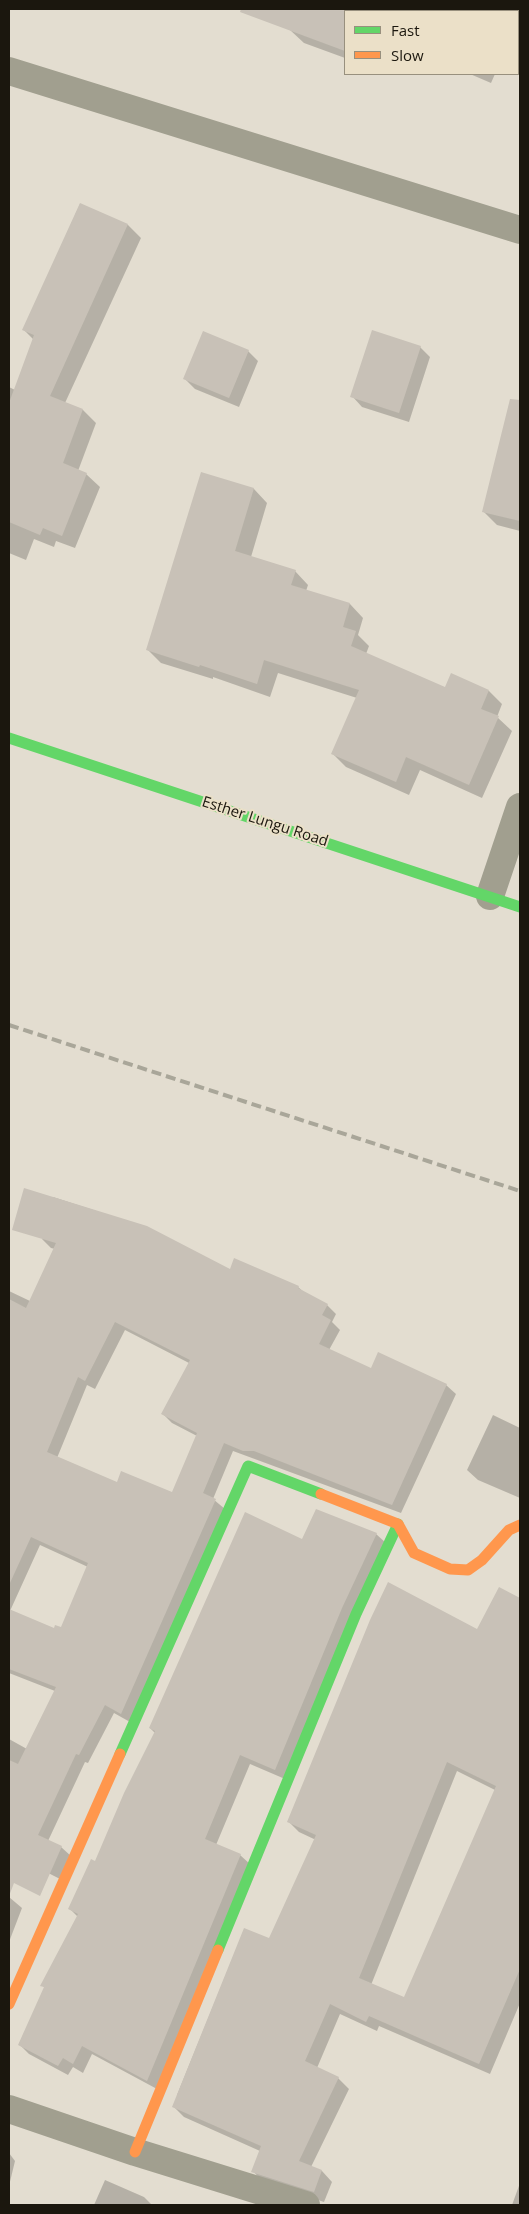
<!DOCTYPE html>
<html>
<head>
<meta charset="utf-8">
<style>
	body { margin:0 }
	#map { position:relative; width:529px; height:2214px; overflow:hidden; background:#e3ddd0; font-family:"Open Sans",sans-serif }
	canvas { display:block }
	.frame { position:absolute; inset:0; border:10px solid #1b170e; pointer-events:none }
	.legend { position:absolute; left:344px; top:10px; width:175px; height:65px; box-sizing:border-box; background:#ebe0c8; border:1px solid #98907e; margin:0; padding:6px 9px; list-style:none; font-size:15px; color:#1b170e }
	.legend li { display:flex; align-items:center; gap:10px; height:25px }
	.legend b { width:25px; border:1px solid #98907e }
</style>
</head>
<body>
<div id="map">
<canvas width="529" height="2214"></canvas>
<div class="frame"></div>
<ul class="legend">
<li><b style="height:6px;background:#63d668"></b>Fast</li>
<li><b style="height:6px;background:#ff974d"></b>Slow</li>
</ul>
</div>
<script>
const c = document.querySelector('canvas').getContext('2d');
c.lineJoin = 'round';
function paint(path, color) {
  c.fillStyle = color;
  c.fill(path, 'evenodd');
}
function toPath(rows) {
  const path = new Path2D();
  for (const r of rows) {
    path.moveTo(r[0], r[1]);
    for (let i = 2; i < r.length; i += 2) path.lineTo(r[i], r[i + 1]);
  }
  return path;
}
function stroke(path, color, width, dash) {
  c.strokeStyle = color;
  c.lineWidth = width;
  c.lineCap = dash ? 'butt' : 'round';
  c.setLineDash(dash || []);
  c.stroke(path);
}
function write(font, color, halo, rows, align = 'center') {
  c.font = font + ' "Open Sans",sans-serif';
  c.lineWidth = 4;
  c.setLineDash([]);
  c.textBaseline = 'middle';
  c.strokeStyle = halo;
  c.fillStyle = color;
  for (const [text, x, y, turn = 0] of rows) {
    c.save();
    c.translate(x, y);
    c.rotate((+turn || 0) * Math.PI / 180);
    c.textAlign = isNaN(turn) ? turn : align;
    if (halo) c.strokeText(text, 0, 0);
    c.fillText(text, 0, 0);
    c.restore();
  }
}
paint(toPath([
	[298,9,520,9,520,60,518,59,518,11,345,11,345,58,304,43,290,30],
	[470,74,495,74,491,83],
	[80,204,128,225,141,238,65,403,83,410,96,423,78,471,86,474,100,487,75,548,56,541,54,547,34,539,26,560,9,553,9,387,15,390,34,340,24,330],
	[420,347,430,357,409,422,362,407,352,396],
	[248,351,258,361,239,407,195,389,185,379],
	[510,402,520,405,520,531,497,525,483,511],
	[202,473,254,489,267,503,251,557,295,571,308,585,306,591,350,604,363,618,358,635,369,646,366,654,446,689,489,691,502,704,497,717,512,731,482,798,420,770,409,795,346,767,332,753,357,698,278,673,270,697,213,677,213,679,161,663,148,650],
	[53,1197,146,1227,230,1270,298,1287,305,1293,327,1305,336,1314,332,1322,340,1330,329,1350,371,1370,446,1385,456,1394,401,1513,233,1451,213,1499,225,1509,130,1722,114,1713,88,1763,85,1762,48,1841,61,1847,71,1856,60,1879,9,1853,9,1739,27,1749,55,1691,9,1673,9,1291,30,1301,55,1249,51,1248,42,1239],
	[125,1330,189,1363,163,1414,172,1423,197,1436,172,1494,117,1483,57,1458,87,1385,95,1389],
	[40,1545,88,1567,61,1629,54,1630,10,1611],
	[493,1415,520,1428,520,1498,478,1480,467,1470],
	[376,1534,386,1543,285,1779,250,1764,216,1845,240,1855,250,1864,157,2089,92,2054,83,2073,73,2067,68,2075,29,2054,19,2044,45,1988,42,1985,78,1917,70,1909,96,1862,155,1733,150,1728,303,1540],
	[500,1589,520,1600,520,2003,490,2074,379,2026,377,2031,340,2014,317,2068,338,2078,349,2089,311,2167,322,2171,332,2182,324,2202,263,2182,253,2171,260,2151,184,2117,174,2107,178,2097,177,2095,244,1930,269,1940,316,1840,299,1832,289,1822,478,1630],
	[457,1771,495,1790,405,1999,371,1985],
	[9,1897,22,1908,9,1942],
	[9,2153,15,2161,9,2186],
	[105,2180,144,2197,152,2205,94,2205],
	[520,2183,520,2205,512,2205]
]), '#0003');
paint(toPath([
	[241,9,345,9,345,51,240,12],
	[80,203,128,224,50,396,83,409,63,463,87,473,62,536,43,528,40,535,9,522,9,403,34,335,22,330],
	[372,330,421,346,399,413,350,397],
	[203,331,249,350,229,398,183,379],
	[510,399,520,400,520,521,482,512],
	[201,472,254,488,235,551,296,570,291,585,350,603,343,627,356,631,351,646,445,687,451,673,489,690,481,709,499,716,469,785,406,757,396,782,331,754,359,690,264,660,257,684,200,665,199,667,146,650],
	[24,1188,147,1226,230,1269,234,1258,299,1286,298,1288,328,1304,322,1315,331,1320,319,1344,371,1368,378,1352,447,1384,392,1505,254,1451,243,1451,224,1443,203,1493,216,1499,121,1714,105,1705,79,1755,76,1754,38,1835,62,1846,40,1896,14,1883,9,1896,9,1760,18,1764,56,1687,9,1669,9,1609,54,1628,55,1625,61,1627,88,1563,31,1537,9,1585,9,1299,26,1308,56,1243,12,1230],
	[115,1322,190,1360,161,1414,197,1433,172,1492,121,1471,117,1482,47,1452,78,1377,85,1381],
	[316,1509,377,1533,342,1608,275,1770,240,1755,205,1839,241,1854,147,2081,82,2046,73,2064,63,2058,58,2066,18,2045,44,1987,40,1986,78,1914,68,1909,91,1859,95,1861,124,1793,155,1731,149,1728,245,1512,302,1539],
	[388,1582,477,1629,499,1587,520,1598,520,1969,479,2064,369,2016,366,2022,330,2004,305,2061,339,2077,299,2161,322,2170,314,2192,251,2172,261,2146,172,2107,244,1928,269,1938,316,1835,287,1822,370,1620],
	[447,1762,496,1786,404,1997,359,1978]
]), '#c8c1b7');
stroke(toPath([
	[9,71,520,230],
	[490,896,520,807],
	[9,2109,135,2152,306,2205]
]), '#a19f8f', 28);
stroke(toPath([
	[9,738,520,907],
	[120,1754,248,1466,321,1494],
	[218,1950,356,1614,398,1524]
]), '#63d668', 11);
stroke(toPath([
	[321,1494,398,1524,414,1553,450,1569,468,1570,482,1560,509,1530,520,1525],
	[9,2004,120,1754],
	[135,2152,218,1950]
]), '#ff974d', 11);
stroke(toPath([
	[9,1025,520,1191]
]), '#a9a699', 4, [10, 5]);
write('15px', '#1b170e', '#ebe0c8', [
	["Esther Lungu Road",265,822,18]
]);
</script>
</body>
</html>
